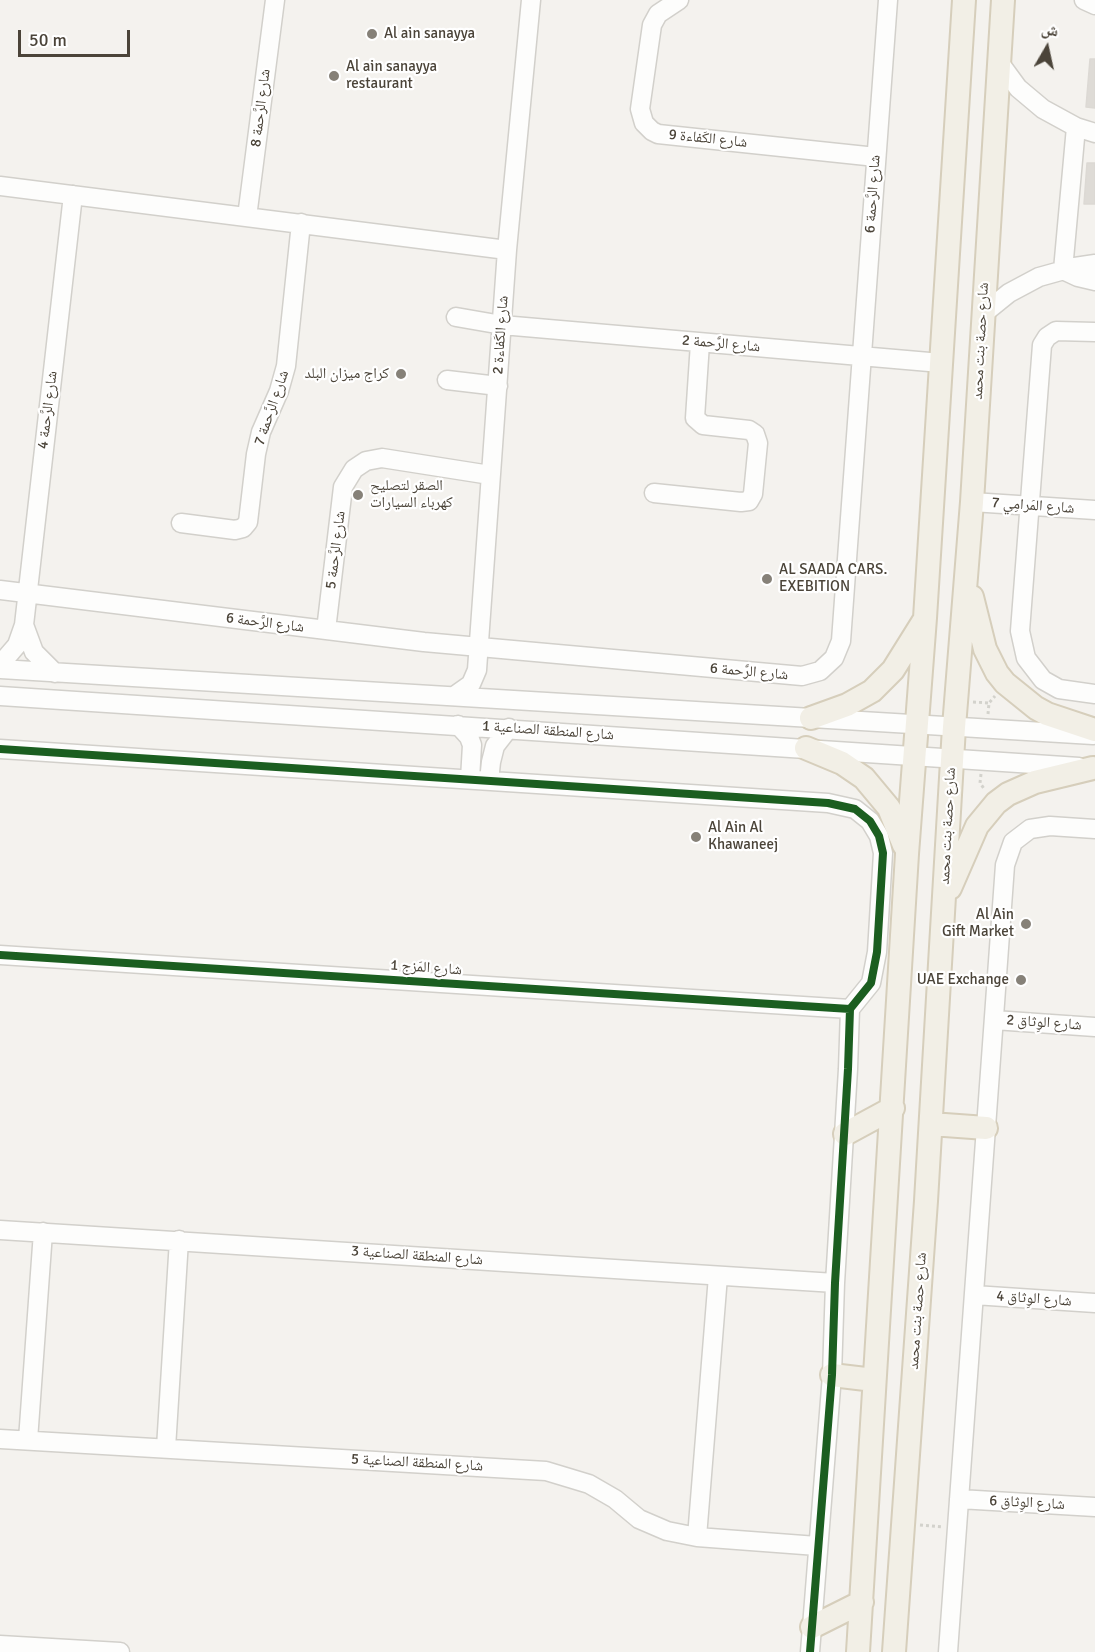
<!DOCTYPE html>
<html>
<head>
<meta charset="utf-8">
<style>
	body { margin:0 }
	#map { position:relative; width:1095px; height:1652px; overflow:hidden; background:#f4f2ee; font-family:Signika,"Noto Naskh Arabic",sans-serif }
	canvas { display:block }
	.north { position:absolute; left:1017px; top:18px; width:60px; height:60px; -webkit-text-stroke:4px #fff; paint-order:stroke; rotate:9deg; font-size:16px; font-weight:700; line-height:24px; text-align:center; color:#4b4439 }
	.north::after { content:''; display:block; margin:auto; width:21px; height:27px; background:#4b4439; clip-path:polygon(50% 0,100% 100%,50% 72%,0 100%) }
	.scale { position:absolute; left:18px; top:30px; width:112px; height:27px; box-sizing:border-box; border:3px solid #4b4439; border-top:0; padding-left:8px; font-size:18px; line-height:21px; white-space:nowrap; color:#4b4439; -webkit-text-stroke:4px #fff; paint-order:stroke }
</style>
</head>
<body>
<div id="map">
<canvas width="1095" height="1652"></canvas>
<div class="north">ش</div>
<div class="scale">50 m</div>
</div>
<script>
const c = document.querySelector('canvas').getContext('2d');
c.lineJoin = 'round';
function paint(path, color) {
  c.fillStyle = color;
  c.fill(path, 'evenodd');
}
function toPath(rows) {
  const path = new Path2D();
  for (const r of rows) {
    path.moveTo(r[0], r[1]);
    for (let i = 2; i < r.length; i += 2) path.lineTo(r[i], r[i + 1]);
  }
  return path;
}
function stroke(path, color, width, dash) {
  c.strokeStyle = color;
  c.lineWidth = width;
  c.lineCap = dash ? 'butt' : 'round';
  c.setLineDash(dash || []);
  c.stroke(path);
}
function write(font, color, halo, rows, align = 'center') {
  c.font = font + ' Signika,"Noto Naskh Arabic",sans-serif';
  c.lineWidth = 4.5;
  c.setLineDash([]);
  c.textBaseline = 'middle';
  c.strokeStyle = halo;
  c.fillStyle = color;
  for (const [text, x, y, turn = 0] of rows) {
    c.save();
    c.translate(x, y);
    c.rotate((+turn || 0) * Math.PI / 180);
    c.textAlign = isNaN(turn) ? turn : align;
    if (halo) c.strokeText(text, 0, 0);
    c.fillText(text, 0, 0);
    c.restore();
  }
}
const building = toPath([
	[1090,59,1095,59,1095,108,1086,107,1090,59],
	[1087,163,1095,163,1095,204,1084,204,1087,163]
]);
paint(building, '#dedbd6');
stroke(building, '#dcd9d4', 1.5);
const minor = toPath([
	[679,0,658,14,652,25,640,109,644,123,652,131,658,134,876,157],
	[1084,0,1095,5],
	[999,62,1018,88,1043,109,1076,127,1095,133],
	[1076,127,1063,270,1078,277,1095,281],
	[0,186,507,250],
	[247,217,275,0],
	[983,314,1009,293,1039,277,1075,267,1095,264],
	[456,317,502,325,941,363],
	[1095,332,1056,331,1047,337,1042,345,1020,631,1026,658,1043,680,1059,689,1095,694],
	[447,380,498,386],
	[654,493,741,502,749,501,753,494,758,443,755,434,749,430,703,425,695,418,700,343],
	[972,502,1095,510],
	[181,523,235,530,243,528,248,522,256,454,261,432,279,391,286,366,301,223],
	[0,590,424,642,802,676,820,671,834,658,841,641,888,0],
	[24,625,34,652,55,673],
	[326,630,343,487,354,469,366,461,382,458,490,475],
	[0,665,17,645,24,625,73,195],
	[0,669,1093,735],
	[0,696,1079,767],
	[454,696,471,684,477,670,507,250,531,0],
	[458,725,469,737,472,745,470,779],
	[0,749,828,803,855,809,870,821,879,836,883,853,877,952,871,983,850,1009,848,1069,835,1283,832,1375,810,1652],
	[489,781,491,762,495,746,509,728],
	[0,955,850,1009],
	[994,1020,1095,1027],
	[0,1230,835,1283],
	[974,1295,1095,1303],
	[0,1439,546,1471,589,1484,615,1499,639,1519,667,1531,697,1537,817,1546],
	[28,1440,43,1232],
	[166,1448,179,1240],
	[959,1499,1095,1507],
	[697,1537,718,1276],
	[0,1645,120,1652],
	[948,1652,1005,865,1013,842,1030,829,1050,826,1095,829]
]);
const major = toPath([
	[972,597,985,649,997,673,1005,683,1036,708,1047,714,1095,730],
	[811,718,847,705,872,691,893,670,923,622],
	[806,748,842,763,864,778,889,808,904,845],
	[950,888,977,826,996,803,1008,794,1035,782,1093,768],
	[931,1124,986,1128],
	[845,1134,893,1108],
	[832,1375,874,1380],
	[812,1627,862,1602],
	[858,1652,907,854,925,618,964,0],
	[894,1652,926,1201,954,727,972,502,1003,0]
]);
stroke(minor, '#d2d0cb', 21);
stroke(major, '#d6cebb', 26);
stroke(toPath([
	[973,702,989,703],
	[988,714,989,703,995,696],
	[981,774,980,783,985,790],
	[920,1525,943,1527]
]), '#d3d2cc', 3, [3, 3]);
stroke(minor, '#fdfdfc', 18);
stroke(major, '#f2efe6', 22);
stroke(toPath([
	[0,749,828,803,855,809,870,821,879,836,883,853,877,952,871,983,850,1009,848,1069,835,1283,832,1375,810,1652],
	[0,955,850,1009]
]), '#1b5e20', 8);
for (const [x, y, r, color] of [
	[372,34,6,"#868178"],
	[334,76,6,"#868178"],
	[401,374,6,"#868178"],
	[358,495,6,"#868178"],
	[767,579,6,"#868178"],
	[696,837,6,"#868178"],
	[1026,924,6,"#868178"],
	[1021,980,6,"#868178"]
]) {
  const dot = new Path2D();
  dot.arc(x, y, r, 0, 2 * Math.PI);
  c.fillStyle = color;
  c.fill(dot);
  stroke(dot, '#fff', 2);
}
write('15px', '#4b4439', '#fff', [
	["Al ain sanayya",384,34],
	["Al ain sanayya",346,67],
	["restaurant",346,84],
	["كراج ميزان البلد",389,374,"right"],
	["الصقر لتصليح",370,486],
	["كهرباء السيارات",370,503],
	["AL SAADA CARS.",779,570],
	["EXEBITION",779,587],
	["Al Ain Al",708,828],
	["Khawaneej",708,845],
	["Al Ain",1014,915,"right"],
	["Gift Market",1014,932,"right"],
	["UAE Exchange",1009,980,"right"]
], 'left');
write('15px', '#4b4439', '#fff', [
	["شارع الرَّحمة 8",261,108,-83],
	["شارع الكَفاءة 9",708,139,6],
	["شارع الرَّحمة 6",873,194,-86],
	["شارع الكَفاءة 2",501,335,-86],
	["شارع حصة بنت محمد",981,341,-87],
	["شارع الرَّحمة 2",721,344,5],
	["شارع الرَّحمة 7",272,408,-71],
	["شارع الرَّحمة 4",48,410,-83],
	["شارع المَرامِي 7",1033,506,4],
	["شارع الرَّحمة 5",336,550,-83],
	["شارع الرَّحمة 6",265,623,7],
	["شارع الرَّحمة 6",749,672,5],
	["شارع المنطقة الصناعية 1",548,731,4],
	["شارع حصة بنت محمد",948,826,-87],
	["شارع المَزج 1",426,968,4],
	["شارع الوِثاق 2",1044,1023,4],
	["شارع المنطقة الصناعية 3",417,1256,4],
	["شارع الوِثاق 4",1034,1299,4],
	["شارع حصة بنت محمد",918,1311,-86],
	["شارع المنطقة الصناعية 5",417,1463,3],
	["شارع الوِثاق 6",1027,1503,3]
]);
</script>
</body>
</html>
